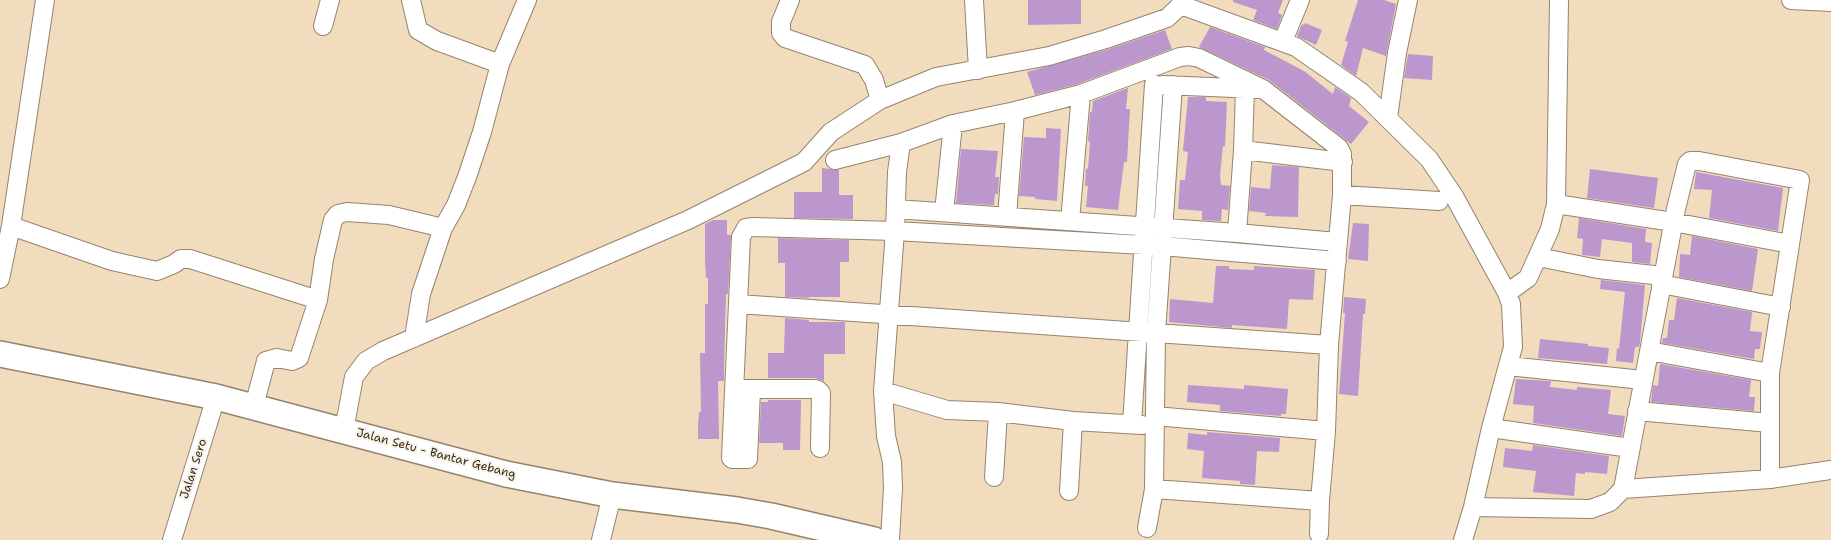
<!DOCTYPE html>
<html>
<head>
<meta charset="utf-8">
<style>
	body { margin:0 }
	canvas { display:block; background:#f1dcbd }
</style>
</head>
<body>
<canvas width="1831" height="540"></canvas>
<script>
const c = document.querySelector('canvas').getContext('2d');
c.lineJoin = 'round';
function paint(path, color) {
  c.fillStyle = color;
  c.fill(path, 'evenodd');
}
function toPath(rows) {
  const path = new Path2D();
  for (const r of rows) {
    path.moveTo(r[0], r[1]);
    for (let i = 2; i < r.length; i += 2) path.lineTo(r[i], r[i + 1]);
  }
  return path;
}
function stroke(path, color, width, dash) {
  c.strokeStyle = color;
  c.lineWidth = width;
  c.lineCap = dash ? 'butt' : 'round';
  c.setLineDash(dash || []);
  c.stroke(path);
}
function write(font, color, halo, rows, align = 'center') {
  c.font = font + ' "Shantell Sans",sans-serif';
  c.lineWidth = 4;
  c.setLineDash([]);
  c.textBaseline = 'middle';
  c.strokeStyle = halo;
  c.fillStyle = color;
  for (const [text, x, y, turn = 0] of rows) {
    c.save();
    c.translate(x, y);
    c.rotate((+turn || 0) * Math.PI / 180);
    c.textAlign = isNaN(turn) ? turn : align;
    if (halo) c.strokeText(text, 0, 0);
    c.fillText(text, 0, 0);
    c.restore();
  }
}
paint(toPath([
	[1028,0,1081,0,1081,24,1028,25],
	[1233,0,1283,0,1278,13,1282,15,1277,29,1253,20,1257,10,1233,2],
	[1358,0,1384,0,1396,4,1386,56,1363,48,1356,76,1341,65,1348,42,1345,41],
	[1305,23,1322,30,1316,45,1297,36,1302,24,1304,25],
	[1210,27,1265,47,1264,50,1304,71,1333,94,1335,87,1351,98,1349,106,1369,122,1351,144,1269,80,1199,47],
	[1165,30,1172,49,1078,84,1035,95,1027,72,1109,49],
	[1408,54,1433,56,1432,80,1404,78],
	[1128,88,1126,109,1130,109,1127,162,1124,162,1118,210,1086,207,1088,186,1085,186,1086,168,1088,169,1090,142,1088,141,1090,112,1092,112,1093,101],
	[1188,97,1206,97,1206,101,1227,102,1225,146,1223,146,1220,176,1221,185,1230,186,1228,210,1222,209,1221,221,1202,220,1202,211,1178,209,1180,180,1185,180,1188,152,1183,151],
	[1046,128,1061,129,1057,201,1035,199,1035,197,1019,196,1024,137,1046,138],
	[961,149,998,151,995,177,999,177,998,194,995,194,994,205,956,203],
	[1272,165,1299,167,1298,217,1265,216,1266,213,1249,211,1251,187,1270,189],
	[822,168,839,170,839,195,853,195,853,219,794,218,794,192,822,192],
	[1590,169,1658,178,1654,208,1587,198],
	[1696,172,1783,188,1778,231,1709,218,1712,190,1694,189],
	[1579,218,1646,229,1645,242,1652,243,1650,264,1632,262,1632,243,1602,239,1600,257,1582,255,1583,239,1577,238],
	[713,220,727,220,727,235,731,235,728,294,726,294,724,368,724,381,718,381,719,439,698,439,698,424,699,412,701,412,700,353,705,353,705,304,708,304,708,278,706,278,705,262,705,224],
	[1353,223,1369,224,1368,261,1348,259],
	[1692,236,1758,249,1752,291,1679,277,1680,254,1690,255],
	[778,238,849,240,849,262,840,262,840,297,809,297,809,298,785,297,785,263,778,263],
	[1216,266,1229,266,1229,269,1254,270,1254,266,1315,270,1313,300,1289,299,1287,329,1232,325,1232,328,1169,322,1170,299,1213,303],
	[1601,280,1645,285,1640,342,1639,347,1635,347,1633,363,1616,361,1617,348,1619,349,1625,292,1600,289],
	[1344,297,1366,299,1365,314,1363,314,1358,396,1339,394,1345,313,1343,313],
	[1677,298,1752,312,1750,331,1762,332,1760,349,1755,349,1754,359,1662,343,1663,338,1667,338,1669,320,1674,320],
	[785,318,809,320,809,322,845,322,845,354,824,354,824,381,815,378,768,378,768,353,784,353],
	[1540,339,1588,344,1588,346,1609,348,1607,364,1538,358],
	[1660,364,1751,380,1749,397,1755,397,1754,411,1651,402,1653,385,1658,386],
	[1516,379,1551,381,1550,387,1577,390,1577,387,1611,390,1608,414,1625,416,1622,436,1533,423,1534,406,1513,404],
	[1188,385,1244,389,1244,385,1288,389,1286,414,1281,414,1281,416,1220,411,1220,405,1187,402],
	[768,400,801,400,800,450,783,450,783,443,759,443,761,402,768,402],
	[1207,432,1280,438,1279,452,1257,451,1255,485,1240,484,1240,481,1202,478,1204,451,1187,449,1188,433,1207,435],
	[1533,445,1609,456,1607,474,1585,472,1585,474,1576,473,1574,496,1533,492,1536,471,1503,467,1505,448,1532,451]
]), '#bb97cd');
const street = toPath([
	[411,0,418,30,437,41,500,64],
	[790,0,781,22,781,33,785,38,865,65,874,80,880,100],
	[974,0,978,70],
	[1791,0,1831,2],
	[1181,5,1296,47,1361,92,1429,159,1454,196,1507,293,1511,304,1513,347,1491,428,1473,507,1463,540],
	[323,26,330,0],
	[1283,41,1300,0],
	[1163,85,1257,89],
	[1388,118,1397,53,1408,0],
	[1243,150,1343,162],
	[835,160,901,143,953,124,1015,111,1081,94,1180,57,1189,56,1199,58,1263,89,1339,148,1342,154,1342,195,1329,345,1326,431,1320,501,1154,489,1156,333,1173,85],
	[1342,195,1439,201],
	[1556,204,1673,222,1790,244],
	[896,209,1237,233,1337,242],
	[944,212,953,124],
	[1007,217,1015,111],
	[1070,221,1081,94],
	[11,226,112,261,157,271,174,264,181,259,190,259,318,300],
	[1237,233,1243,150,1245,89],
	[1538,257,1598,269,1663,276],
	[0,279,11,226,45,0],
	[1661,284,1781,307],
	[1507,293,1528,278,1550,229,1556,204,1559,0],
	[738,304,1329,345],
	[414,338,421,294,443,228,456,205,467,177,482,132,500,64,527,0],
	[1649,351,1770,373],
	[1508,366,1643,380],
	[742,389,815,389,818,390,821,393,820,448],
	[751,390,748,459,732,459,731,458,741,237,746,228,753,227,895,231,1162,246,1337,261],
	[883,391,947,410,998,412,1073,421,1142,425],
	[254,406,266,361,277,358,292,361,299,358,318,300,324,259,333,220,338,214,347,212,389,215,443,228],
	[1637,411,1770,423],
	[1155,416,1326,431],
	[1132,424,1154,84],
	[1491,428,1630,448],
	[344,430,354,377,366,361,383,351,688,220,804,162,831,132,880,100,936,77,1049,56,1106,39,1167,18,1181,5,1181,0],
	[994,477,998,412],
	[1623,489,1770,479,1831,470],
	[1069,491,1073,421],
	[1473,507,1591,509,1610,502,1623,489,1676,209,1687,164,1690,161,1699,161,1800,180,1770,373,1770,479],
	[1147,528,1154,489],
	[1319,534,1320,501],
	[172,540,216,397],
	[601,540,612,495],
	[890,540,893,488,892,462,886,436,883,391,895,231,897,172,901,143]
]);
const secondary = toPath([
	[0,354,216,397,506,474,612,495,737,510,771,516,874,540]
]);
stroke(street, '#96836e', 20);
stroke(secondary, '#96836e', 28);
stroke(street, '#fff', 18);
stroke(secondary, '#fff', 25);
write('12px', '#3b2a1e', '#f7f3e8', [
	["Jalan Setu - Bantar Gebang",436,454,15],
	["Jalan Sero",194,469,-72]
]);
</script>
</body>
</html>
